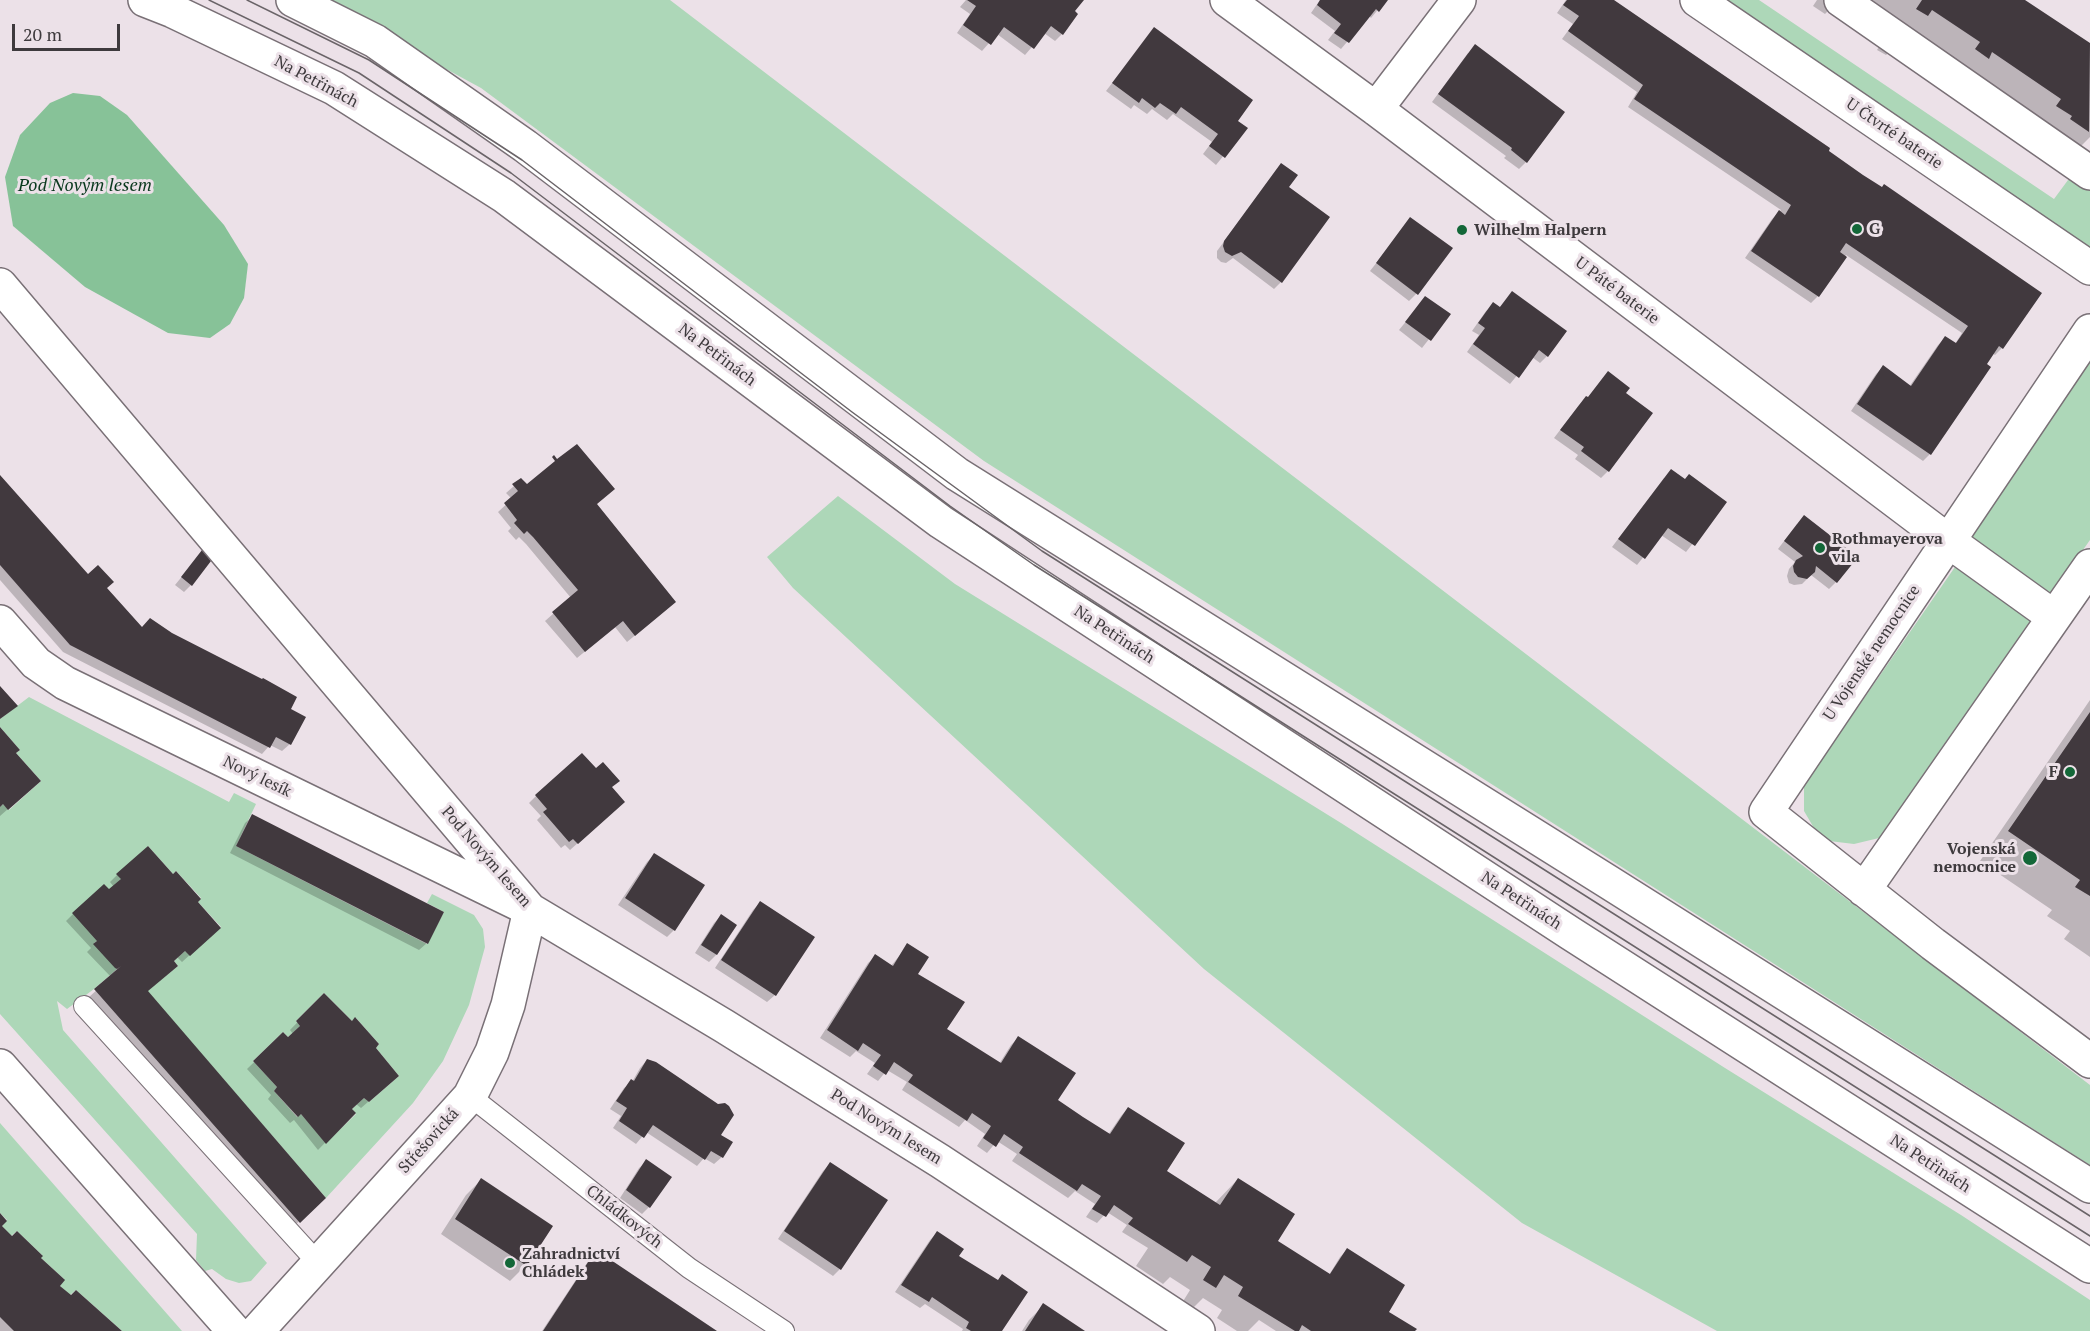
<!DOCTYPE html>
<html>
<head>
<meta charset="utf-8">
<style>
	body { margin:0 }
	#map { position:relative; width:2090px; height:1331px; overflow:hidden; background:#ece1e8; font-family:"PT Serif",serif }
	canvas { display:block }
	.scale { position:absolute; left:12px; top:24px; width:108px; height:27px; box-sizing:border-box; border:3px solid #3e3a3d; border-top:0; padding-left:8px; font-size:18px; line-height:21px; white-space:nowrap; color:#3e3a3d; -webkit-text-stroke:4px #ece1e8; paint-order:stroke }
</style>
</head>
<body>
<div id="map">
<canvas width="2090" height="1331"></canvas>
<div class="scale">20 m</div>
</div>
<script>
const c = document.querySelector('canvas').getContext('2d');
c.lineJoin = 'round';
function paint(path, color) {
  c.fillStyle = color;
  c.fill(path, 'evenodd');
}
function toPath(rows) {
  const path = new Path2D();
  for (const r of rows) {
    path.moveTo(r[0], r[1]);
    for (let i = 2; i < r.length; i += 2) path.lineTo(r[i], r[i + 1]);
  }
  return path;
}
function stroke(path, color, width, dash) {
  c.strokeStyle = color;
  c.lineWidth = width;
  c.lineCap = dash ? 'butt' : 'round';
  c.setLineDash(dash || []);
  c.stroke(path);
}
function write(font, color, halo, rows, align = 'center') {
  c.font = font + ' "PT Serif",serif';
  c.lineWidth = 6;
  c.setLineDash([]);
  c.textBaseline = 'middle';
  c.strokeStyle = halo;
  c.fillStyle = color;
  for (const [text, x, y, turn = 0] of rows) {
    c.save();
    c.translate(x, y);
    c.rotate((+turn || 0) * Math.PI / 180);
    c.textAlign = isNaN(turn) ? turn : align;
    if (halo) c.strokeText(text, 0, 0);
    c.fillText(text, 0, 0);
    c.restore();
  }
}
paint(toPath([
	[319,0,670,0,2090,1085,2090,1165,984,461,481,88],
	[1716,0,1759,0,2054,199,2071,176,2090,189,2090,253],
	[2090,356,2090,540,2052,594,1965,533],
	[838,496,955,584,1341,823,1725,1068,1961,1215,2090,1300,2090,1331,1717,1331,1522,1223,1204,969,793,588,767,557],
	[1955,567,2031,620,1879,838,1854,844,1821,840,1804,811,1804,785],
	[29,697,229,802,234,793,256,804,236,846,337,898,427,944,444,912,427,903,432,894,474,915,483,929,485,947,469,1005,443,1061,413,1103,326,1198,147,991,178,966,174,961,185,951,190,955,221,927,198,902,201,898,176,871,173,874,148,846,121,879,97,941,94,943,117,969,94,989,67,1009,57,1001,63,1030,267,1263,251,1281,239,1283,226,1279,212,1269,205,1271,196,1260,197,1234,0,1014,0,807,3,804,9,810,41,781,16,753,20,750,0,727,0,719],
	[324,993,352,1021,356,1018,379,1044,376,1048,399,1076,369,1102,364,1098,352,1109,356,1114,326,1143,301,1114,297,1117,274,1091,277,1087,253,1061,283,1032,288,1037,300,1026,296,1021],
	[0,1123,182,1331,122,1331,76,1290,70,1295,60,1286,64,1279,41,1258,42,1255,17,1231,11,1236,2,1226,7,1220,0,1213]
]), '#add7b8');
paint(toPath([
	[73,93,100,96,127,115,224,225,248,264,244,298,230,324,210,338,168,333,85,287,13,226,5,177,20,135,50,103]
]), '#87c298');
paint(toPath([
	[966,0,1082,0,1073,11,1062,34,1055,41,1044,33,1025,55,997,34,982,51,957,33,970,14,960,7],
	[1320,0,1386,0,1371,18,1369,16,1341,49,1328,40,1335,31,1311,13],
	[1566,0,1612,0,1827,151,2002,348,1995,355,1992,353,1930,454,1923,461,1851,411,1876,374,1883,367,1909,387,1938,345,1945,338,1955,344,1962,333,1846,255,1818,296,1811,303,1745,258,1772,219,1781,210,1628,107,1637,92,1562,39,1573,24,1557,13],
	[1817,0,2022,0,2090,45,2090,137,2079,148,1891,50,1886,55,1877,50,1882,42,1829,10,1825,14,1813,6],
	[1154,29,1236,121,1246,128,1216,165,1203,154,1212,142,1173,114,1167,120,1152,109,1147,114,1134,105,1131,109,1106,91],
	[1468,53,1526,162,1519,169,1504,158,1506,156,1432,102],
	[1281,165,1287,187,1281,282,1274,289,1233,258,1226,263,1221,262,1217,258,1217,251],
	[1411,219,1416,294,1409,301,1370,271],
	[1512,293,1547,356,1540,363,1532,357,1510,384,1467,352,1479,335,1472,331,1486,311,1494,304,1499,308],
	[1425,298,1448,315,1422,348,1399,330],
	[1608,373,1624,393,1608,471,1601,478,1575,459,1578,455,1554,438,1579,405,1587,399],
	[0,477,88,577,105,588,141,628,171,634,262,681,289,710,290,744,282,751,270,745,262,754,63,652,0,580],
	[1664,478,1725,503,1686,552,1661,535,1637,565,1612,547],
	[521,480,527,487,595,505,667,609,627,642,615,627,577,658,545,621,571,598,526,544,519,537,516,540,508,531,511,528,498,512,512,499,506,493],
	[1797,524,1836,582,1829,589,1811,575,1802,584,1794,585,1789,583,1787,576,1789,569,1795,562,1778,549],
	[202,552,191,585,184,592,175,585],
	[2090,700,2090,957,2064,939,2070,931,2047,916,2052,910,1980,861],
	[0,729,32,788,0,816],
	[611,788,616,809,570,850,565,845,561,848,537,820,541,816,529,803,536,796],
	[253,816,427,943,419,950,230,853,245,823],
	[654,855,703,886,674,930,667,937,618,905,647,862],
	[117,875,196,902,212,935,182,962,177,957,146,992,324,1198,292,1228,88,998,111,977,87,952,91,948,66,921,73,914,114,887,110,882],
	[760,903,775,995,767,1002,715,968,753,910],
	[721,916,735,925,716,955,709,962,695,953,714,923],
	[908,945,916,974,945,1030,999,1064,1011,1045,1018,1038,1056,1100,1108,1135,1121,1116,1128,1108,1165,1171,1215,1203,1238,1179,1276,1241,1329,1275,1340,1257,1347,1250,1386,1313,1413,1331,1276,1331,1259,1320,1248,1331,1237,1331,1217,1318,1222,1310,1203,1298,1192,1309,1182,1303,1190,1290,1170,1277,1163,1284,1136,1266,1148,1248,1122,1232,1127,1225,1107,1212,1097,1223,1086,1217,1095,1204,1075,1191,1068,1198,1012,1161,1017,1154,997,1141,987,1153,977,1146,985,1134,965,1120,959,1127,902,1090,907,1082,887,1070,878,1081,867,1074,875,1063,856,1051,850,1057,820,1038,868,963,876,956,891,966],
	[324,995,374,1048,390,1083,361,1108,356,1104,350,1110,354,1113,318,1150,294,1120,290,1123,268,1099,271,1095,247,1069,283,1034,288,1039,293,1034,290,1030],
	[647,1060,722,1157,714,1164,704,1158,697,1166,646,1132,636,1144,613,1128,621,1116,610,1109,624,1088,632,1082,640,1068],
	[647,1161,649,1207,642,1214,620,1198,639,1168],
	[830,1164,840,1269,833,1276,778,1239,823,1171],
	[481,1180,551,1226,526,1265,510,1281,441,1234,466,1195],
	[0,1215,0,1226,12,1238,39,1258,58,1286,119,1331,0,1331],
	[937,1233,1000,1331,962,1331,963,1329,925,1304,920,1308,895,1292,930,1240],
	[596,1252,714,1331,542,1331,589,1260],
	[1044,1305,1083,1331,1022,1331,1029,1320]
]), '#0003');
paint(toPath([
	[967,0,1084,0,1075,11,1078,14,1063,35,1051,26,1034,49,1004,27,991,45,963,25,976,6],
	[1320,0,1388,0,1379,12,1376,9,1349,43,1334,33,1341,24,1317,5],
	[1567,0,1614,0,1830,148,1829,151,1863,175,1882,187,1884,184,2042,293,2003,349,1999,346,1987,364,1991,367,1931,455,1857,404,1883,365,1911,386,1945,336,1956,343,1968,326,1846,243,1840,252,1847,257,1819,297,1751,251,1779,210,1785,215,1791,205,1634,99,1643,85,1568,31,1579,16,1563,5],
	[1922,0,2025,0,2090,43,2089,132,2070,119,2072,116,2056,106,2061,99,1992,52,1989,59,1975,49,1980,42,1932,10,1928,16,1916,9],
	[1154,27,1253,100,1238,121,1248,128,1225,158,1209,146,1218,134,1181,107,1176,114,1160,103,1155,108,1142,98,1139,103,1112,83],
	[1475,44,1565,112,1527,163,1511,150,1512,148,1438,94],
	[1281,163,1298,175,1289,187,1330,217,1282,283,1241,252,1232,256,1225,252,1223,246,1224,241],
	[1410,217,1453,248,1418,295,1376,263],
	[1512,291,1567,331,1548,357,1539,350,1519,378,1473,344,1485,328,1478,323,1493,302,1500,307],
	[1425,296,1451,314,1431,341,1405,322],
	[1608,371,1630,388,1626,393,1653,413,1609,472,1581,451,1584,447,1560,430,1586,396,1588,397],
	[577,444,615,489,597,504,676,602,635,636,623,621,585,652,552,612,578,590,533,537,527,531,524,534,514,523,517,520,504,503,518,491,512,484,521,478,527,484,555,461,552,457,554,455,557,459],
	[1671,469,1685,479,1689,474,1727,502,1695,546,1668,528,1645,559,1618,539],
	[0,475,88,574,98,565,114,582,107,588,142,627,150,618,172,633,262,679,263,678,297,697,291,709,306,717,291,745,276,737,270,748,70,645,0,565],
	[1804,515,1858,557,1837,583,1816,566,1815,572,1807,579,1798,577,1794,572,1793,566,1796,560,1803,556,1784,541],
	[202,550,211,561,192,586,181,577],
	[0,686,18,706,0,719],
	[2090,712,2090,896,2075,887,2080,880,2008,831],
	[0,727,20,750,16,753,41,781,8,810,3,804,0,807],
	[582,753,596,768,603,762,620,781,612,787,625,802,578,844,573,839,569,842,543,812,547,809,535,795],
	[252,814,444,912,428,944,236,846],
	[148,846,173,874,176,871,201,899,198,902,221,928,190,956,185,951,174,961,178,966,148,991,326,1198,300,1223,94,989,121,966,117,969,115,968,93,944,97,941,72,913,104,884,109,889,121,879,116,874],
	[654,853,705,885,675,931,625,898],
	[760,901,815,937,776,996,721,960],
	[721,914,737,925,717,955,701,945],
	[907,943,929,957,918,974,965,1002,947,1029,1001,1063,1018,1036,1076,1073,1058,1100,1083,1117,1110,1134,1128,1107,1185,1143,1167,1171,1220,1205,1238,1178,1295,1214,1278,1241,1330,1274,1347,1248,1405,1285,1389,1312,1417,1329,1415,1331,1311,1331,1302,1325,1299,1331,1295,1331,1238,1296,1243,1287,1224,1275,1216,1288,1203,1280,1211,1267,1192,1255,1187,1262,1128,1224,1133,1218,1114,1205,1106,1217,1092,1209,1101,1196,1082,1184,1077,1191,1019,1153,1023,1147,1004,1134,996,1147,983,1138,991,1126,972,1113,967,1121,908,1082,913,1075,894,1062,886,1075,873,1066,881,1055,863,1043,858,1051,827,1030,875,954,893,966],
	[324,993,352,1021,355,1017,379,1044,376,1048,399,1076,369,1102,364,1098,352,1109,356,1113,326,1144,301,1114,298,1117,274,1091,277,1087,253,1061,283,1032,288,1037,300,1026,296,1021],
	[647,1059,656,1062,718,1104,725,1103,729,1106,734,1115,721,1135,733,1142,723,1158,711,1151,705,1160,653,1125,644,1138,619,1121,627,1108,616,1101,631,1079,634,1081],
	[646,1159,672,1177,650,1208,626,1190],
	[830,1162,888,1200,841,1270,784,1231],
	[481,1178,553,1226,527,1266,455,1219],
	[0,1213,7,1221,2,1226,12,1236,17,1231,43,1256,41,1258,64,1279,65,1280,60,1286,71,1295,76,1290,122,1331,14,1331,0,1317],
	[937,1231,964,1249,959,1256,998,1280,1002,1274,1028,1292,1002,1331,971,1331,966,1328,969,1322,951,1310,932,1297,929,1302,901,1285],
	[596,1250,717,1331,543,1331],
	[1043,1303,1085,1331,1025,1331]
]), '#41393e');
const lane = toPath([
	[84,1006,318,1263],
	[470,1096,689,1268,784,1331]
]);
const street = toPath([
	[1227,0,1376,109,1947,540,2054,617],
	[1697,0,2090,268],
	[1841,0,2090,173],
	[1376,109,1459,0],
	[0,285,530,910,724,1026,940,1161,1198,1331],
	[2090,331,1766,812,1933,944,2090,1061],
	[0,622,36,663,65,683,521,905],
	[1864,890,2090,566],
	[0,1066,234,1331],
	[257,1331,470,1096,492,1052,508,1005,530,910]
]);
const secondary = toPath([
	[145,0,173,11,334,88,504,196,941,522,1570,933,2090,1266],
	[293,0,375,41,525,146,957,474,1610,883,2090,1186]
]);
stroke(lane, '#797076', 22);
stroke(street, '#797076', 36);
stroke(secondary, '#797076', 36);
stroke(lane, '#fff', 20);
stroke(street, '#fff', 33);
stroke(secondary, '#fff', 33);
stroke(toPath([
	[209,0,359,73,511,173,950,506,1034,565,2090,1236],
	[247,0,369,60,522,160,852,412,1042,551,2090,1216]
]), '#6a6468', 1.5);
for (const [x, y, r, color] of [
	[1857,229,6,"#136738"],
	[1462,230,6,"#136738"],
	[1820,548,6,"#136738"],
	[2070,772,6,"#136738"],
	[2030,858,8,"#136738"],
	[510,1263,6,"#136738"]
]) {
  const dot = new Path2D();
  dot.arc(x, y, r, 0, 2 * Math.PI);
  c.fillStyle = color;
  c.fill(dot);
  stroke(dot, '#ece1e8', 2);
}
write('16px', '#3e3a3d', '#ece1e8', [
	["Na Petřinách",316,82,28],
	["U Čtvrté baterie",1894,134,34],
	["U Páté baterie",1617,291,37],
	["Na Petřinách",717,355,37],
	["Na Petřinách",1114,635,33],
	["U Vojenské nemocnice",1872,653,-56],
	["Nový lesík",257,777,26],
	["Pod Novým lesem",486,857,49],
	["Na Petřinách",1521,901,33],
	["Pod Novým lesem",886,1127,32],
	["Střešovická",429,1141,-48],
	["Na Petřinách",1930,1164,33],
	["Chládkových",624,1217,38]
]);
write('bold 16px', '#3e3a3d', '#ece1e8', [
	["G",1869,229],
	["Wilhelm Halpern",1474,230],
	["Rothmayerova",1832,539],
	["vila",1832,557],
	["F",2058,772,"right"],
	["Vojenská",2016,849,"right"],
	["nemocnice",2016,867,"right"],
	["Zahradnictví",522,1254],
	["Chládek",522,1272]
], 'left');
write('italic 18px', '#09381d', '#ece1e8', [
	["Pod Novým lesem",85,186]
]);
</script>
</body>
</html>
